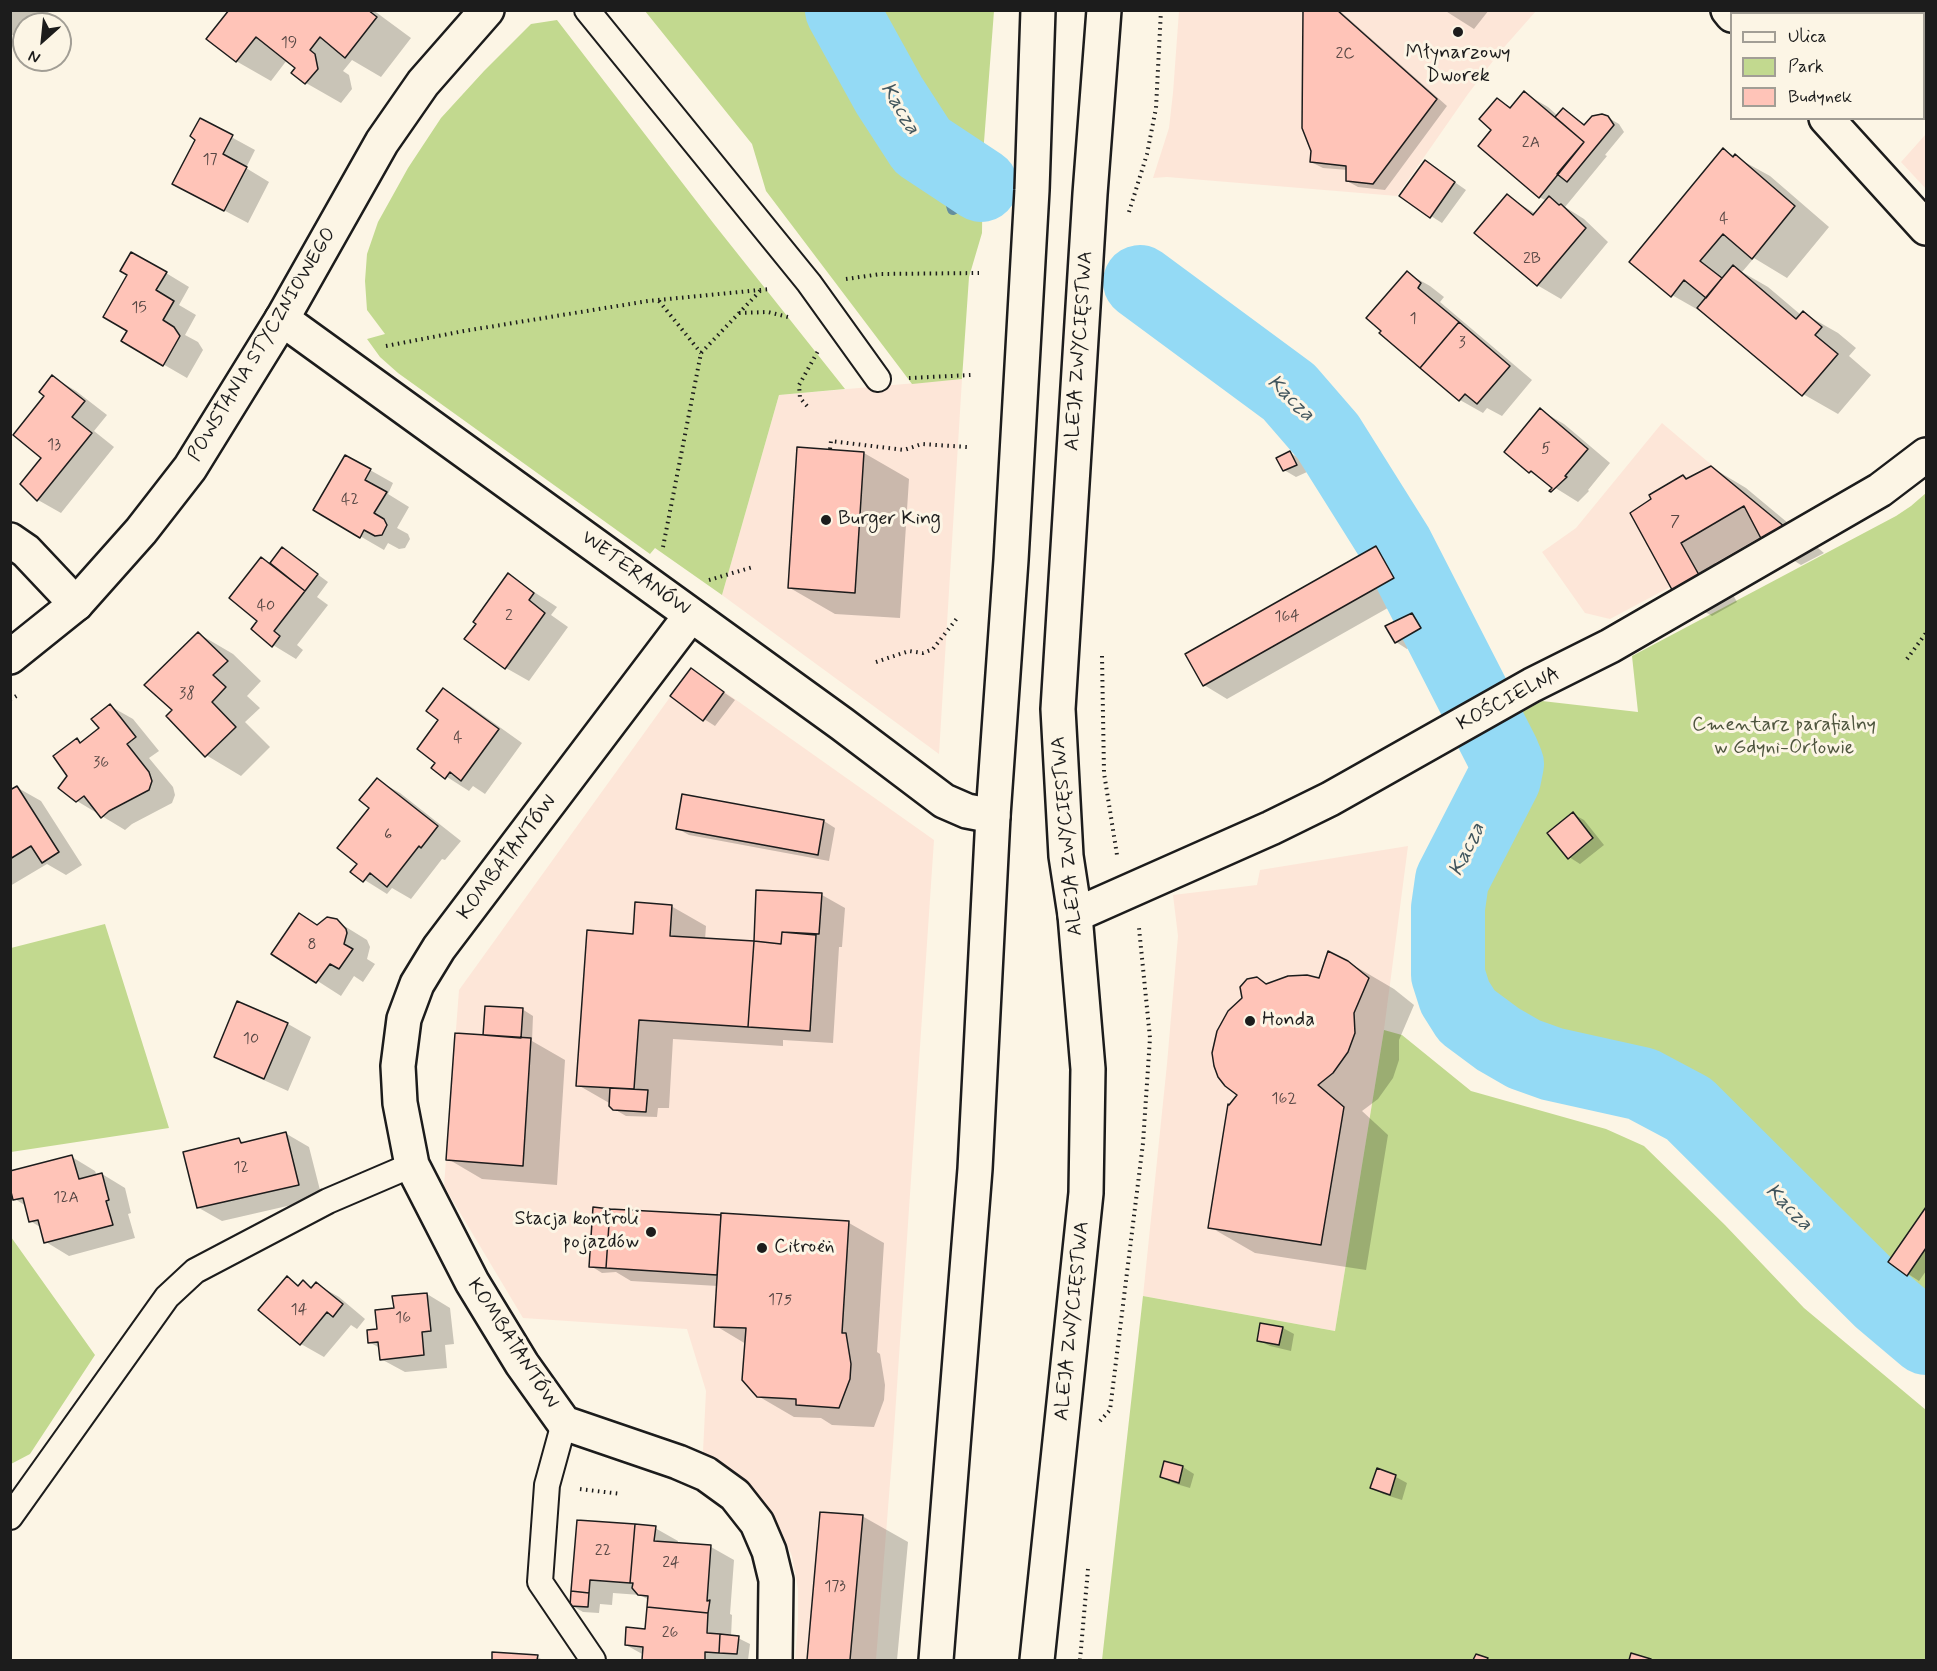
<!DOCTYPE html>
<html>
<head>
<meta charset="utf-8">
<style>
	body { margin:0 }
	#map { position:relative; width:1937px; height:1671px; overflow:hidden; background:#fcf5e5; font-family:Mynerve,sans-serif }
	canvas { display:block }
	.frame { position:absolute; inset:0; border:12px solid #1c1c1c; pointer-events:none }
	.legend { position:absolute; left:1730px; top:12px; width:195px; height:108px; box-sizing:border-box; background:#fcf5e5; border:2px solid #a29e95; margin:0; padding:8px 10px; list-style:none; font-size:18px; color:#1c1c1c }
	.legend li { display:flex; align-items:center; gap:12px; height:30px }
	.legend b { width:30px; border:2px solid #a29e95 }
	.north { position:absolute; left:12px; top:12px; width:60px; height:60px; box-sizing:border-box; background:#fcf5e5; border:2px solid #a29e95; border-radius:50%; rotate:207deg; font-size:16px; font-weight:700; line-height:24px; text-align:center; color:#1c1c1c }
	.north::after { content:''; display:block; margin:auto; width:21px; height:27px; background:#1c1c1c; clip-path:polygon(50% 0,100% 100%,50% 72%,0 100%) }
</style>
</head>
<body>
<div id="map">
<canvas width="1937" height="1671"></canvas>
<div class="frame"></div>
<ul class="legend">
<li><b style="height:8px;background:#fcf5e5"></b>Ulica</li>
<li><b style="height:16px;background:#c2d98f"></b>Park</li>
<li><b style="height:16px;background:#ffc4b8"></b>Budynek</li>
</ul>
<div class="north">N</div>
</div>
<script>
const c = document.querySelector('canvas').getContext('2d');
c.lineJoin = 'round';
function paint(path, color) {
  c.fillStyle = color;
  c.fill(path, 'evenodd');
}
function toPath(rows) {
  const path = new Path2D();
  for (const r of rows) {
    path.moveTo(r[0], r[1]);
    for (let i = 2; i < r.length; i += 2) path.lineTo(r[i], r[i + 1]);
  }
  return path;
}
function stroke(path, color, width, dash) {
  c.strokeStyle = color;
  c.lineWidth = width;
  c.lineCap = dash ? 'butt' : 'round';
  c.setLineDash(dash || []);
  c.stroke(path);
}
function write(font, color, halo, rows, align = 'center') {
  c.font = font + ' Mynerve,sans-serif';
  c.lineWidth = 6;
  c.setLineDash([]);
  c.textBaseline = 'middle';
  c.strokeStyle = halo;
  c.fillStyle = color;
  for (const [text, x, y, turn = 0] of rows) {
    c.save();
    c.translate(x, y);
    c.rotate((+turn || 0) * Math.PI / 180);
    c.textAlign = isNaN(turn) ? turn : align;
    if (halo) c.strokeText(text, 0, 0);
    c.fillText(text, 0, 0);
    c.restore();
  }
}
paint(toPath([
	[1179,11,1536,11,1499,53,1468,94,1397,196,1167,177,1153,178,1169,128,1173,93],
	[1750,11,1910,11,1907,14,1753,14],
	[1926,134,1926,189,1901,162],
	[962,379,939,754,722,595,779,395],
	[1662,423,1785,527,1703,582,1670,587,1610,619,1585,613,1542,552,1576,528],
	[691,668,934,840,893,1445,876,1660,795,1660,798,1621,798,1589,792,1556,777,1522,760,1497,735,1473,703,1452,706,1391,687,1329,523,1318,444,1186,459,990],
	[1408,846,1384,1030,1335,1331,1143,1296,1167,1064,1178,936,1173,895,1257,885,1260,870]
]), '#fde6d8');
paint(toPath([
	[645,11,994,11,983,155,982,233,969,277,962,379,912,384,766,191,752,144],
	[557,20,714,224,845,389,779,395,722,595,655,548,650,554,398,373,380,357,367,339,385,334,367,310,365,281,367,254,378,222,408,168,441,118,484,71,531,24],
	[1926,493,1926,1313,1886,1280,1698,1102,1656,1075,1610,1063,1577,1050,1524,1034,1496,1018,1476,1013,1465,995,1455,951,1459,880,1485,831,1515,790,1519,759,1501,724,1542,701,1638,712,1632,656,1896,516,1911,506],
	[105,924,169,1128,11,1152,11,948],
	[1384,1030,1402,1035,1471,1091,1606,1129,1644,1146,1725,1225,1804,1308,1926,1410,1926,1660,1102,1660,1143,1296,1335,1331],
	[11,1237,95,1355,30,1454,11,1464]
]), '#c2d98f');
paint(toPath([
	[10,10,48,10,49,12,30,24,24,24,24,38,22,39,10,34],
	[231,10,373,10,411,38,381,77,352,60,343,71,349,75,352,89,341,103,306,83,293,73,297,68,287,60,271,81,236,61],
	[1304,10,1340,11,1447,106,1385,190,1358,187,1347,181,1348,170,1323,168,1311,162],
	[1444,10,1489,10,1474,29],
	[1813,10,1908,10,1910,13,1816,14],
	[1924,33,1926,34,1926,113,1924,111],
	[1524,93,1548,107,1558,116,1563,110,1586,125,1607,117,1619,124,1624,132,1605,155,1607,156,1565,207,1584,219,1608,242,1561,299,1537,285,1507,196,1536,214,1547,201,1539,197,1493,130,1497,99,1512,108],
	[200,120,255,150,246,168,269,182,248,223,197,196,197,140],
	[1723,150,1770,176,1829,227,1787,278,1754,258,1742,272,1768,287,1801,315,1803,313,1838,333,1856,348,1849,356,1871,375,1838,414,1803,394,1707,315,1672,295],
	[1436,169,1466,190,1442,223,1431,216],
	[166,273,189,287,179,305,196,315,185,335,198,342,203,350,187,378,123,341],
	[1407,273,1430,286,1444,297,1440,302,1532,380,1502,416,1487,408,1483,413,1460,400],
	[53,377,76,391,107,415,94,431,114,447,61,513,38,500,22,484,43,457,46,396],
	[1540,410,1564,424,1610,463,1588,490,1589,491,1578,502,1530,472],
	[864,453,909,479,900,618,835,614,790,588],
	[1290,453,1301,459,1307,472,1296,477,1284,470],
	[1711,467,1746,488,1824,553,1801,565,1767,544,1762,536,1715,563,1737,602,1712,616,1678,596,1653,499,1683,476,1689,479],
	[370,470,393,483,388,494,409,507,397,528,408,534,410,539,405,548,399,549,388,543,384,550,315,510],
	[1376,548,1399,561,1416,592,1227,699,1204,685],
	[283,549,328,582,317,597,328,605,297,645,303,650,296,659,273,645,259,620,261,559,271,564],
	[508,575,557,607,551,615,568,627,529,681,506,668,466,639],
	[1412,615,1424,621,1431,635,1407,649,1396,642],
	[199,634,233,654,261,681,247,696,260,708,245,722,270,747,241,776,206,755,174,710],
	[691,670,735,700,715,726,704,719],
	[443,690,466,703,522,743,485,794,473,786,469,791,433,768,437,762],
	[110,706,133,719,159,751,149,758,173,787,175,795,172,803,132,824,125,830,77,801,69,776,77,740,82,743,101,729],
	[377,780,400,793,461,841,445,860,442,859,411,899,392,888,387,894,352,872,359,863],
	[18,788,41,801,82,865,66,875,47,864,10,886,10,792],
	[683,796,824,821,835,828,829,861,689,835,678,829],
	[1573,814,1584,820,1604,845,1580,864,1569,857],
	[822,895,845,908,842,947,839,947,833,1043,783,1040,783,1046,673,1039,669,1108,658,1108,657,1117,626,1116,614,1109,611,1104,578,1085,634,935,671,906,706,926,705,940,755,943],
	[333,919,367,940,370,947,367,959,375,964,363,982,354,976,341,996,274,953],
	[1348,962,1394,989,1414,1005,1399,1040,1399,1060,1393,1078,1378,1099,1362,1111,1388,1135,1366,1270,1255,1253,1210,1227,1239,1095,1243,999,1257,979,1268,985,1320,980],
	[238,1002,288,1024,311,1037,288,1091,239,1069,215,1056],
	[522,1009,533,1016,532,1041,565,1060,557,1185,482,1179,448,1159,484,1037],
	[285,1133,309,1147,322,1198,222,1221,199,1208,239,1140,245,1143],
	[72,1157,95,1171,97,1176,102,1174,125,1188,131,1213,128,1214,135,1238,69,1256,46,1242,42,1228,30,1221,26,1206,15,1199],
	[595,1209,849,1223,884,1243,877,1352,880,1354,885,1385,884,1400,874,1427,832,1425,821,1418,794,1417,758,1396,746,1344,716,1326,718,1286,631,1281,616,1272,602,1273,591,1266],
	[1926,1210,1926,1271,1919,1281,1890,1262],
	[287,1278,300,1286,303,1282,313,1288,316,1284,339,1297,365,1319,357,1329,351,1325,324,1357,301,1344],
	[427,1294,450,1308,454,1344,445,1345,447,1368,405,1372,381,1359,380,1348,369,1342,395,1309],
	[1283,1328,1294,1334,1291,1351,1270,1346,1258,1340],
	[1165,1463,1183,1467,1194,1474,1190,1488,1173,1483,1162,1477],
	[1378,1470,1396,1477,1407,1483,1402,1500,1383,1494,1372,1488],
	[822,1514,862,1516,908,1542,897,1660,809,1660],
	[578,1521,655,1528,678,1541,678,1544,711,1547,734,1560,730,1614,732,1615,731,1637,738,1638,750,1644,748,1660,644,1660,644,1655,626,1645,646,1630,649,1600,640,1595,613,1593,612,1605,600,1604,599,1613,583,1612,571,1605],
	[494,1654,537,1657,543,1660,493,1660]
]), '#0003');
stroke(toPath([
	[939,158,953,209]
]), '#648e9e', 12);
stroke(toPath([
	[842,10,889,95,922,146,981,185],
	[1140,282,1289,392,1328,437,1397,547,1502,752,1507,764,1504,779,1452,880,1448,908,1448,975,1455,997,1467,1016,1498,1039,1524,1054,1552,1064,1642,1084,1689,1109,1881,1300,1926,1338]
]), '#94daf5', 74);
const building = toPath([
	[229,10,368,10,377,17,345,58,320,37,310,50,315,54,318,69,305,84,291,73,295,68,256,37,236,62,206,39,229,10],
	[1303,10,1337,10,1437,99,1373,184,1346,181,1346,166,1310,162,1311,151,1302,128,1303,10],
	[1811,10,1876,10,1873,14,1814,14,1811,10],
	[1924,33,1926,35,1926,106,1924,110,1924,33],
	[1524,91,1584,142,1539,198,1478,146,1491,130,1479,119,1497,98,1510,108,1524,91],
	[1563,108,1584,125,1592,116,1602,114,1608,116,1614,125,1567,182,1557,174,1584,142,1555,117,1563,108],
	[200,118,233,135,223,154,247,167,224,211,172,184,195,140,190,136,200,118],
	[1723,148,1733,157,1735,154,1795,206,1752,259,1723,234,1700,261,1722,278,1706,298,1684,280,1671,297,1629,262,1723,148],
	[1425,160,1455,182,1430,218,1399,196,1425,160],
	[1507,194,1533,215,1549,196,1559,205,1561,204,1586,228,1537,286,1474,233,1507,194],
	[131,252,167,272,156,290,174,301,163,320,174,327,180,336,163,366,121,341,127,331,103,317,127,275,120,271,131,252],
	[1733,265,1796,319,1803,311,1822,327,1815,335,1838,354,1802,396,1697,308,1733,265],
	[1407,271,1421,283,1418,288,1459,322,1420,368,1379,333,1381,331,1366,318,1407,271],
	[1459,322,1510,366,1477,404,1465,394,1459,401,1420,368,1459,322],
	[52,375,85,401,72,417,92,433,37,501,20,484,41,458,13,435,44,396,39,392,52,375],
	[1540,408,1588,449,1565,476,1567,477,1551,492,1549,491,1552,488,1531,471,1529,473,1504,452,1540,408],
	[797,447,864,452,855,593,788,588,797,447],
	[1290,451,1297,465,1283,471,1276,458,1290,451],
	[345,455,371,469,365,480,387,492,374,513,384,519,387,525,382,535,375,536,364,530,360,538,313,510,345,455],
	[1711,466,1791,532,1765,546,1744,506,1681,543,1703,582,1676,597,1630,513,1651,499,1649,495,1683,475,1686,479,1711,466],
	[1376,546,1394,578,1203,686,1185,654,1376,546],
	[282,547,318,574,305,591,270,563,282,547],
	[261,557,305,591,274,631,280,636,272,647,251,629,257,621,229,598,261,557],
	[508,573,534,593,529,600,545,613,505,669,464,639,476,624,473,622,508,573],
	[1412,613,1421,628,1395,643,1385,626,1412,613],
	[198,632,228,661,213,675,226,687,212,702,236,727,205,757,166,716,172,710,144,685,198,632],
	[691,668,724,692,703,721,670,696,691,668],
	[443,688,499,729,461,781,450,772,445,779,431,768,435,763,417,749,438,720,426,711,443,688],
	[110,704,136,737,127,744,149,772,152,781,149,790,109,811,101,818,84,796,76,802,58,788,67,776,53,756,77,738,80,743,99,728,91,719,110,704],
	[377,778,438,826,421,848,419,846,387,887,370,873,363,882,350,872,357,864,337,848,369,808,359,800,377,778],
	[17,786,59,852,42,863,31,846,10,859,10,790,17,786],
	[682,794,824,820,818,855,676,829,682,794],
	[1573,812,1593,838,1568,859,1547,833,1573,812],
	[756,890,822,893,819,934,782,932,781,944,754,941,756,890],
	[635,902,672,905,670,936,754,941,748,1027,639,1020,634,1089,576,1086,587,930,633,934,635,902],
	[299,913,317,925,327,917,337,919,346,929,347,933,344,944,353,949,339,969,330,964,316,983,271,954,299,913],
	[782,932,816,935,810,1031,748,1027,754,941,781,944,782,932],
	[1328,951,1348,961,1369,978,1354,1013,1355,1033,1348,1052,1333,1073,1318,1085,1344,1107,1321,1245,1208,1228,1228,1104,1229,1105,1237,1095,1225,1086,1218,1077,1214,1066,1212,1053,1217,1031,1228,1011,1242,998,1240,987,1247,979,1257,977,1266,984,1288,976,1307,975,1319,978,1328,951],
	[237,1001,288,1023,264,1079,214,1057,237,1001],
	[485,1006,523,1008,521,1038,483,1035,485,1006],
	[455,1033,531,1038,523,1166,446,1160,455,1033],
	[610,1088,648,1090,646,1112,613,1110,609,1106,610,1088],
	[286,1132,299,1185,197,1208,183,1152,239,1138,241,1143,286,1132],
	[72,1155,79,1179,102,1173,109,1200,106,1201,113,1225,44,1243,38,1220,29,1222,23,1198,13,1200,10,1188,10,1171,72,1155],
	[593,1207,610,1209,606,1268,589,1267,593,1207],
	[1926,1207,1926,1248,1907,1276,1888,1262,1926,1207],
	[610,1209,721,1215,717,1275,606,1268,610,1209],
	[721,1213,849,1221,842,1333,846,1333,851,1364,850,1379,839,1408,796,1405,796,1399,757,1397,742,1380,746,1328,714,1327,721,1213],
	[287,1276,298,1286,303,1280,311,1288,316,1282,343,1304,333,1317,327,1312,300,1345,258,1310,287,1276],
	[427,1293,431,1331,422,1332,424,1355,380,1360,378,1342,368,1343,367,1330,377,1329,375,1310,394,1308,392,1296,427,1293],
	[1260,1323,1283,1327,1279,1345,1257,1341,1260,1323],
	[1164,1461,1183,1466,1179,1483,1160,1477,1164,1461],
	[1377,1468,1396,1475,1390,1495,1370,1488,1377,1468],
	[820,1512,863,1515,850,1660,807,1660,820,1512],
	[577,1520,635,1524,630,1583,590,1580,589,1593,571,1591,577,1520],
	[635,1524,656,1526,654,1541,711,1545,707,1601,710,1600,708,1613,647,1607,648,1596,638,1595,632,1588,633,1583,630,1583,635,1524],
	[571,1591,589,1593,588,1607,570,1606,571,1591],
	[647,1607,708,1613,707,1633,720,1634,719,1653,705,1652,705,1660,642,1660,643,1647,625,1645,626,1627,645,1629,647,1607],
	[720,1634,739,1636,737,1654,719,1653,720,1634],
	[492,1652,538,1655,537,1660,492,1660,492,1652],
	[1631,1653,1651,1659,1650,1660,1629,1660,1631,1653],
	[1476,1654,1488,1658,1487,1660,1473,1660,1476,1654]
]);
paint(building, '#ffc4b8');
stroke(building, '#1c1c1c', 1.5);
const lane = toPath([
	[587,10,809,283,878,379],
	[564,1423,547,1485,540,1582,593,1660],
	[10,1517,167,1297,195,1271,328,1201,412,1165]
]);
const street = toPath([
	[1728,10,1732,15],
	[1826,118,1926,228],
	[282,319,842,724,944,801,967,811,993,816],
	[10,540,26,551,76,604],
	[691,615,439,948,417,984,404,1019,398,1066,400,1103,412,1165,472,1282,522,1364,564,1423,678,1462,706,1474,735,1495,757,1523,769,1551,776,1580,775,1660],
	[1075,915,1271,828,1330,799,1532,685,1610,646,1880,490,1926,455]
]);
const secondary = toPath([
	[10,657,76,604,141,531,190,468,282,319,382,142,423,83,487,10],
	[936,1660,975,1169,993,816,1011,560,1032,190,1038,10],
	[1037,1660,1086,1193,1088,1069,1075,915,1066,856,1058,709,1090,194,1104,10]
]);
stroke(lane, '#1c1c1c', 28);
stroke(street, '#1c1c1c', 38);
stroke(secondary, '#1c1c1c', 38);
stroke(toPath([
	[1129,212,1147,154,1156,108,1161,10],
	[846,279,881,274,979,273],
	[659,301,701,353],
	[739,313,768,312,792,318],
	[386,346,464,331,648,301,770,289],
	[909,378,971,375],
	[807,406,800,398,799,385,818,351],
	[830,449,831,441,904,450,922,444,967,447],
	[663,547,701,353,760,291],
	[709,580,753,567],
	[1102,656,1104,773,1117,855],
	[1907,659,1926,633],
	[876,662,909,651,923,653,933,649,958,617],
	[10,700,18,695],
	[1100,1421,1110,1410,1143,1143,1150,1038,1139,928],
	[580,1489,621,1494],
	[1080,1660,1088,1569]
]), '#1c1c1c', 4, [1.5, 4.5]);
stroke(lane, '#fcf5e5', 24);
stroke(street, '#fcf5e5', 33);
stroke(secondary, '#fcf5e5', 33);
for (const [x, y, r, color] of [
	[1458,32,6,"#1c1c1c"],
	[826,520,6,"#1c1c1c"],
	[1250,1021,6,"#1c1c1c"],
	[651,1232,6,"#1c1c1c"],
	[762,1248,6,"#1c1c1c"]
]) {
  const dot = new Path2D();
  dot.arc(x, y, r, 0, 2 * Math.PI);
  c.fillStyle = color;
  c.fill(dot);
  stroke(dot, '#fcf5e5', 2);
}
write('16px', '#554643', null, [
	["19",289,44],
	["2C",1345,55],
	["2A",1531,144],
	["17",210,161],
	["4",1724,220],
	["2B",1532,260],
	["15",139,309],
	["1",1413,320],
	["3",1462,344],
	["13",54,446],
	["5",1546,450],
	["42",350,501],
	["7",1675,523],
	["40",266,607],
	["2",509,617],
	["164",1287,618],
	["38",187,695],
	["4",458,739],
	["36",101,764],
	["6",388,836],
	["8",312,946],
	["10",251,1040],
	["162",1284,1100],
	["12",241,1169],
	["12A",66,1199],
	["175",780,1301],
	["14",299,1311],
	["16",403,1319],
	["22",603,1552],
	["24",671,1564],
	["173",835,1588],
	["26",670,1634]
]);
write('20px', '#1c1c1c', '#fcf5e5', [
	["Młynarzowy",1458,54,"center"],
	["Dworek",1458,77,"center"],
	["Burger King",838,520],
	["Honda",1262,1021],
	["Stacja kontroli",639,1220,"right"],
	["pojazdów",639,1243,"right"],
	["Citroën",774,1248]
], 'left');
write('20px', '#1c1c1c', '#fcf5e5', [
	["POWSTANIA STYCZNIOWEGO",263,345,-59],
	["ALEJA ZWYCIĘSTWA",1080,351,-86],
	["WETERANÓW",635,574,36],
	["KOŚCIELNA",1509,700,-28],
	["ALEJA ZWYCIĘSTWA",1068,836,-95],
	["KOMBATANTÓW",508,858,-53],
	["ALEJA ZWYCIĘSTWA",1073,1321,-84],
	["KOMBATANTÓW",512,1344,57]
]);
write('20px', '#4e553e', '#fcf5e5', [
	["Cmentarz parafialny",1784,726],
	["w Gdyni-Orłowie",1784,749]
]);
write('italic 21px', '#40555d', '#fcf5e5', [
	["Kacza",899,109,59],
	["Kacza",1290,399,44],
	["Kacza",1468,850,-64],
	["Kacza",1788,1208,45]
]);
</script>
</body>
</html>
